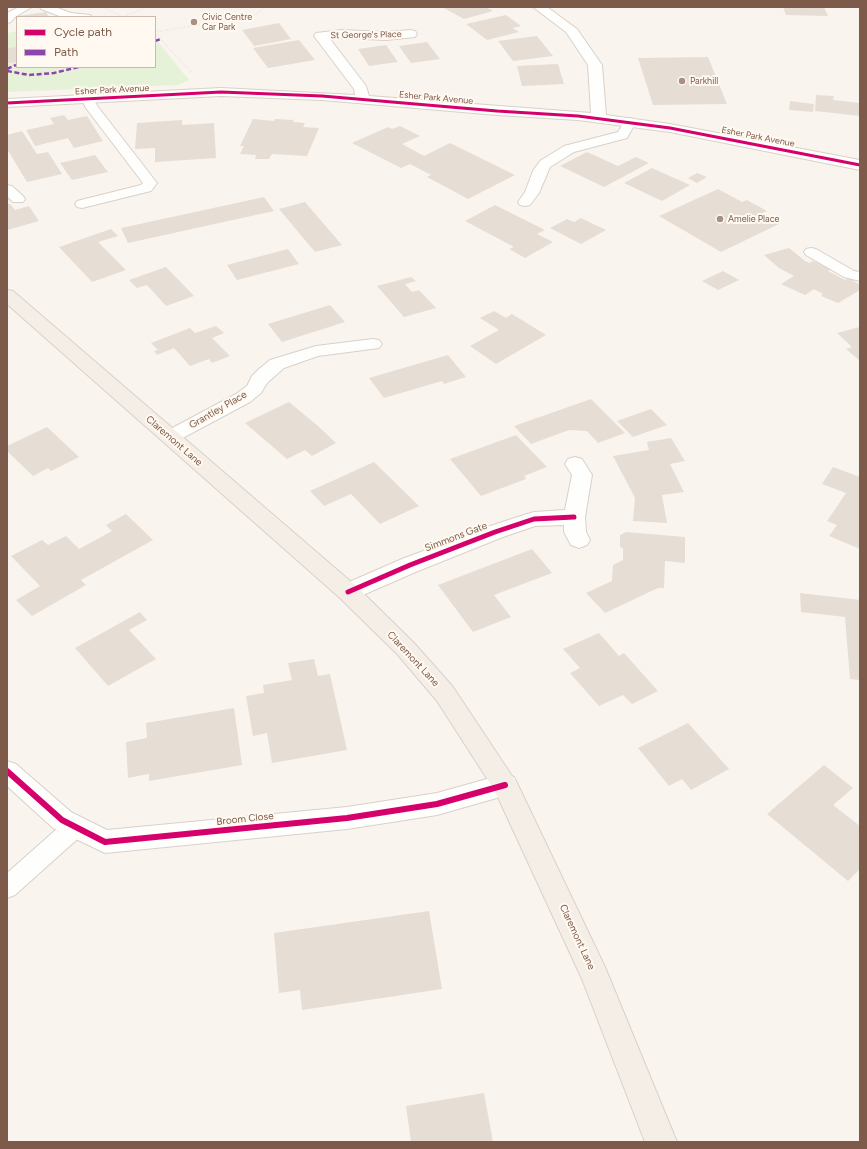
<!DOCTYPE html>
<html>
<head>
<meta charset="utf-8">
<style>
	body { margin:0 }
	#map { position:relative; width:867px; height:1149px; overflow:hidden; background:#f9f5ee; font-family:Figtree,sans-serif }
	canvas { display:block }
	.frame { position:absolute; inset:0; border:8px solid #7d5a49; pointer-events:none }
	.legend { position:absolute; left:16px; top:16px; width:140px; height:52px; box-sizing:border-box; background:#fff9f1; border:1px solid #cbb9ae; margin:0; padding:5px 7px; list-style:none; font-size:12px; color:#7d5a49 }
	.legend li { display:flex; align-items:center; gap:8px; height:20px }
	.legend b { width:20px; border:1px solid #cbb9ae }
</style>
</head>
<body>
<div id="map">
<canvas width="867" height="1149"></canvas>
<div class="frame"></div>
<ul class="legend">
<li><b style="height:5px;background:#d6006c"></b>Cycle path</li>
<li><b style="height:5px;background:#8e44ad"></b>Path</li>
</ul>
</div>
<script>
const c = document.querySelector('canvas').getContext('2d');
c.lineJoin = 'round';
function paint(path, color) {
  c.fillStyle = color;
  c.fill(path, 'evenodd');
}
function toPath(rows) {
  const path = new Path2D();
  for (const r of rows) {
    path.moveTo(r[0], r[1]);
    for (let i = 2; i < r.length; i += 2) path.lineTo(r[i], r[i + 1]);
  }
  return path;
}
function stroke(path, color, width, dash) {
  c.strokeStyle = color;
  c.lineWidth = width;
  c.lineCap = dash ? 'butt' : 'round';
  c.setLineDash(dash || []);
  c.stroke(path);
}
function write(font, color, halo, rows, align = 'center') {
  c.font = font + ' Figtree,sans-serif';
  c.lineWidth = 4;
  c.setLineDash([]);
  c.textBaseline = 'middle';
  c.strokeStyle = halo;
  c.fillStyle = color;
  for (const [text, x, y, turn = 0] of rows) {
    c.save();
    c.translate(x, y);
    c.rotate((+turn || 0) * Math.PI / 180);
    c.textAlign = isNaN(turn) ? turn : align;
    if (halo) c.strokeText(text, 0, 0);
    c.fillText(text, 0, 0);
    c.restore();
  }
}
paint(toPath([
	[17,31,17,67,155,67,155,38,189,80,178,85,7,92,7,33]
]), '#e6f2d7');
paint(toPath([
	[442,7,486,7,493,11,464,19],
	[783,7,824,7,828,16,786,15],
	[46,12,49,17,18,17,18,16],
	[506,15,521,26,513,28,519,32,487,40,466,24],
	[279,23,291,39,254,46,242,30],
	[537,36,553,56,513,61,498,41],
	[299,40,315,60,268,68,253,48],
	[427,42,440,59,411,63,399,46],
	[386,45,398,62,369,66,358,49],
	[17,47,17,62,7,63,7,48],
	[708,57,727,104,653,105,638,58],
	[558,64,564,84,522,86,517,66],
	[816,95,834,96,833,100,860,103,860,116,815,111],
	[790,101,814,104,813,112,789,110],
	[64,115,68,120,87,116,103,141,74,148,68,138,35,146,26,130,54,124,50,118],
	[253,119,274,121,275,119,294,120,293,122,305,123,303,127,319,128,307,156,272,154,269,159,255,159,256,155,240,154,244,146,240,146],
	[182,120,182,125,214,123,216,158,155,162,155,148,135,149,137,123],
	[400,126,420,136,402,144,424,156,450,143,515,175,468,199,427,177,431,175,410,164,401,168,352,143,388,127,392,129],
	[22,131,37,154,48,152,62,174,27,182,7,149,7,135],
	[587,152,618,166,636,157,649,163,604,187,560,166],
	[95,155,108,172,72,180,60,163],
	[652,168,690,185,662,201,624,183],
	[697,173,707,177,697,183,688,178],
	[718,189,742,202,747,200,767,211,763,213,781,223,721,252,659,216],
	[264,197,274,211,128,243,121,228],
	[305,202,342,245,315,252,279,209],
	[7,204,10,204,15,210,29,206,39,221,7,230],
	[495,205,545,230,537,234,553,242,525,258,509,249,514,247,465,221],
	[581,218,606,230,581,244,550,228,567,219,574,222],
	[111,229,118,236,98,242,126,270,92,282,59,247],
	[789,248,805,261,809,263,813,261,831,269,828,271,845,280,849,278,860,285,860,290,838,303,821,296,823,294,814,289,805,295,781,284,794,276,779,268,764,255],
	[288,249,299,264,237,280,227,265],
	[166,267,194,296,166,306,147,285,137,288,129,280],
	[723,271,739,280,718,290,702,281],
	[411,277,416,281,405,284,412,292,419,290,436,308,404,317,377,286],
	[330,305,345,322,282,342,268,324],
	[494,311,506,318,512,314,546,335,496,364,470,346,499,330,480,318],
	[216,326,224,333,212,338,230,356,212,363,209,359,190,366,174,348,157,355,154,351,158,350,151,343,190,328,195,333],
	[860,327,860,361,846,349,852,347,837,333],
	[448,355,466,377,444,384,442,381,384,398,369,378],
	[591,399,625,433,598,443,587,431,569,430,531,444,514,426],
	[289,402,318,426,336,443,312,456,305,450,287,459,245,423],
	[651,409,667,425,633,437,617,421],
	[47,427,79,457,51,471,48,468,33,476,7,451,7,446],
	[516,435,547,467,524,476,526,479,481,496,450,459],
	[671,438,685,461,670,464,684,492,662,495,667,523,633,521,635,498,613,456,649,450,647,442],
	[374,462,419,506,380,524,351,494,324,506,310,491],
	[833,467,860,477,860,549,829,536,837,525,827,521,846,493,822,484],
	[126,514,153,540,81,580,86,585,32,616,16,600,40,586,11,556,42,540,48,545,66,536,79,549,112,531,106,525],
	[626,532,685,537,685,563,665,561,664,588,658,588,605,613,586,593,612,581,613,565,623,560,623,549,620,546,620,535],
	[532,549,552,573,494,595,511,617,473,632,438,585],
	[800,593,860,600,860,680,850,679,845,617,801,612],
	[140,612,147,620,129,630,156,659,108,686,75,648],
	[599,633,619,656,624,653,658,691,632,704,623,695,599,706,570,673,580,668,563,649],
	[314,659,318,676,330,674,347,750,272,763,267,733,253,736,246,696,264,693,263,685,292,680,288,663],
	[234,708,242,765,149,781,149,774,128,778,126,742,147,738,146,723],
	[688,723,729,769,691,790,682,779,669,786,638,748],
	[824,765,853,788,833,805,860,826,860,869,848,881,767,814],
	[429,911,442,989,302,1010,300,990,279,993,274,933],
	[484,1093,493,1142,411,1142,406,1106]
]), '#e6ddd5');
const service = toPath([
	[19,7,32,7,15,17,11,22,7,23,7,13,19,7],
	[40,7,55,7,71,13,90,15,92,17,62,17,41,9,40,7],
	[88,96,92,97,98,107,157,183,151,191,82,208,77,207,75,204,77,201,141,185,143,183,86,108,82,100,84,97,88,96],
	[630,118,634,119,636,122,627,138,574,152,550,167,539,193,530,205,525,206,520,205,518,202,525,192,533,171,540,161,564,146,618,132,626,119,630,118],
	[7,185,12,186,23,196,25,199,23,202,13,202,7,196,7,185],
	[811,248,816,249,854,271,860,272,860,281,844,277,806,255,804,252,806,249,811,248],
	[75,817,83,820,86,827,83,834,15,895,7,898,7,873,67,820,75,817]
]);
const minor = toPath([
	[533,7,547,7,577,29,602,65,606,115,670,124,860,160,860,170,670,132,578,120,497,115,322,100,221,96,7,107,7,99,221,88,355,95,354,89,314,36,316,33,342,30,386,32,410,30,415,31,417,34,415,37,386,40,342,38,330,39,366,86,369,96,591,113,588,65,566,32,533,7],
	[373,339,379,340,382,344,379,348,318,356,284,368,267,383,261,393,250,402,177,441,170,443,163,441,160,437,163,433,236,394,247,386,252,376,259,369,270,360,316,346,373,339],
	[575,457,582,459,592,475,585,517,586,532,590,540,587,545,579,548,571,545,564,532,564,525,535,526,503,537,418,571,356,598,348,600,340,598,337,592,340,586,402,559,487,527,527,514,534,512,565,510,572,475,565,464,568,459,575,457],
	[7,761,16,764,71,812,107,830,347,807,437,793,505,774,514,777,518,785,514,793,437,815,347,829,105,853,53,828,7,786,7,761]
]);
const primary = toPath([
	[7,290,13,291,356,586,414,643,453,687,518,785,605,967,677,1142,645,1142,582,979,495,791,437,701,398,655,340,598,7,304,7,290]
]);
stroke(service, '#d9d0ca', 2);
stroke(minor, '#d9d0ca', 2);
stroke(primary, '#dbd0ca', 2);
stroke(toPath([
	[105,8,123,17],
	[123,17,147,7],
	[155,32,255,15,265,7],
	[155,33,191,72]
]), '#dcd4ce', 1.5, [0.5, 2]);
paint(service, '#fefefc');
paint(minor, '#fefefc');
paint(primary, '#f4eee6');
stroke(toPath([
	[155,41,161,39],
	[7,69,16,65],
	[7,71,29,75,54,73,79,67]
]), '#8e44ad', 2.5, [5, 2.5]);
stroke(toPath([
	[7,103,221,92,322,96,497,111,578,116,670,128,860,165]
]), '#d6006c', 3);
stroke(toPath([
	[348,592,410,565,495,532,534,519,574,517]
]), '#d6006c', 5);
stroke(toPath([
	[7,771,62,820,105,842,347,818,437,804,505,785]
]), '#d6006c', 6);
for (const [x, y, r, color] of [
	[194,22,4,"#a89083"],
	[682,81,4,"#a89083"],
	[720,219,4,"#a89083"]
]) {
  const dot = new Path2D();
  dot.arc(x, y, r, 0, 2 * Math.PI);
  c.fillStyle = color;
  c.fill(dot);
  stroke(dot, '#fff9f1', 1.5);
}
write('9px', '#7d5a49', '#fff9f1', [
	["Civic Centre",202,17],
	["Car Park",202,27],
	["Parkhill",690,81],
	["Amelie Place",728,219]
], 'left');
write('9px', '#7d5a49', '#fff9f1', [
	["St George's Place",366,35,-1],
	["Esher Park Avenue",112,90,-3],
	["Esher Park Avenue",436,98,5],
	["Esher Park Avenue",758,137,11]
]);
write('10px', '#7d5a49', '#fff9f1', [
	["Grantley Place",218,410,-30],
	["Claremont Lane",174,441,41],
	["Simmons Gate",456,537,-21],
	["Claremont Lane",413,659,47],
	["Broom Close",245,819,-6],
	["Claremont Lane",577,937,65]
]);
</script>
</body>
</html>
